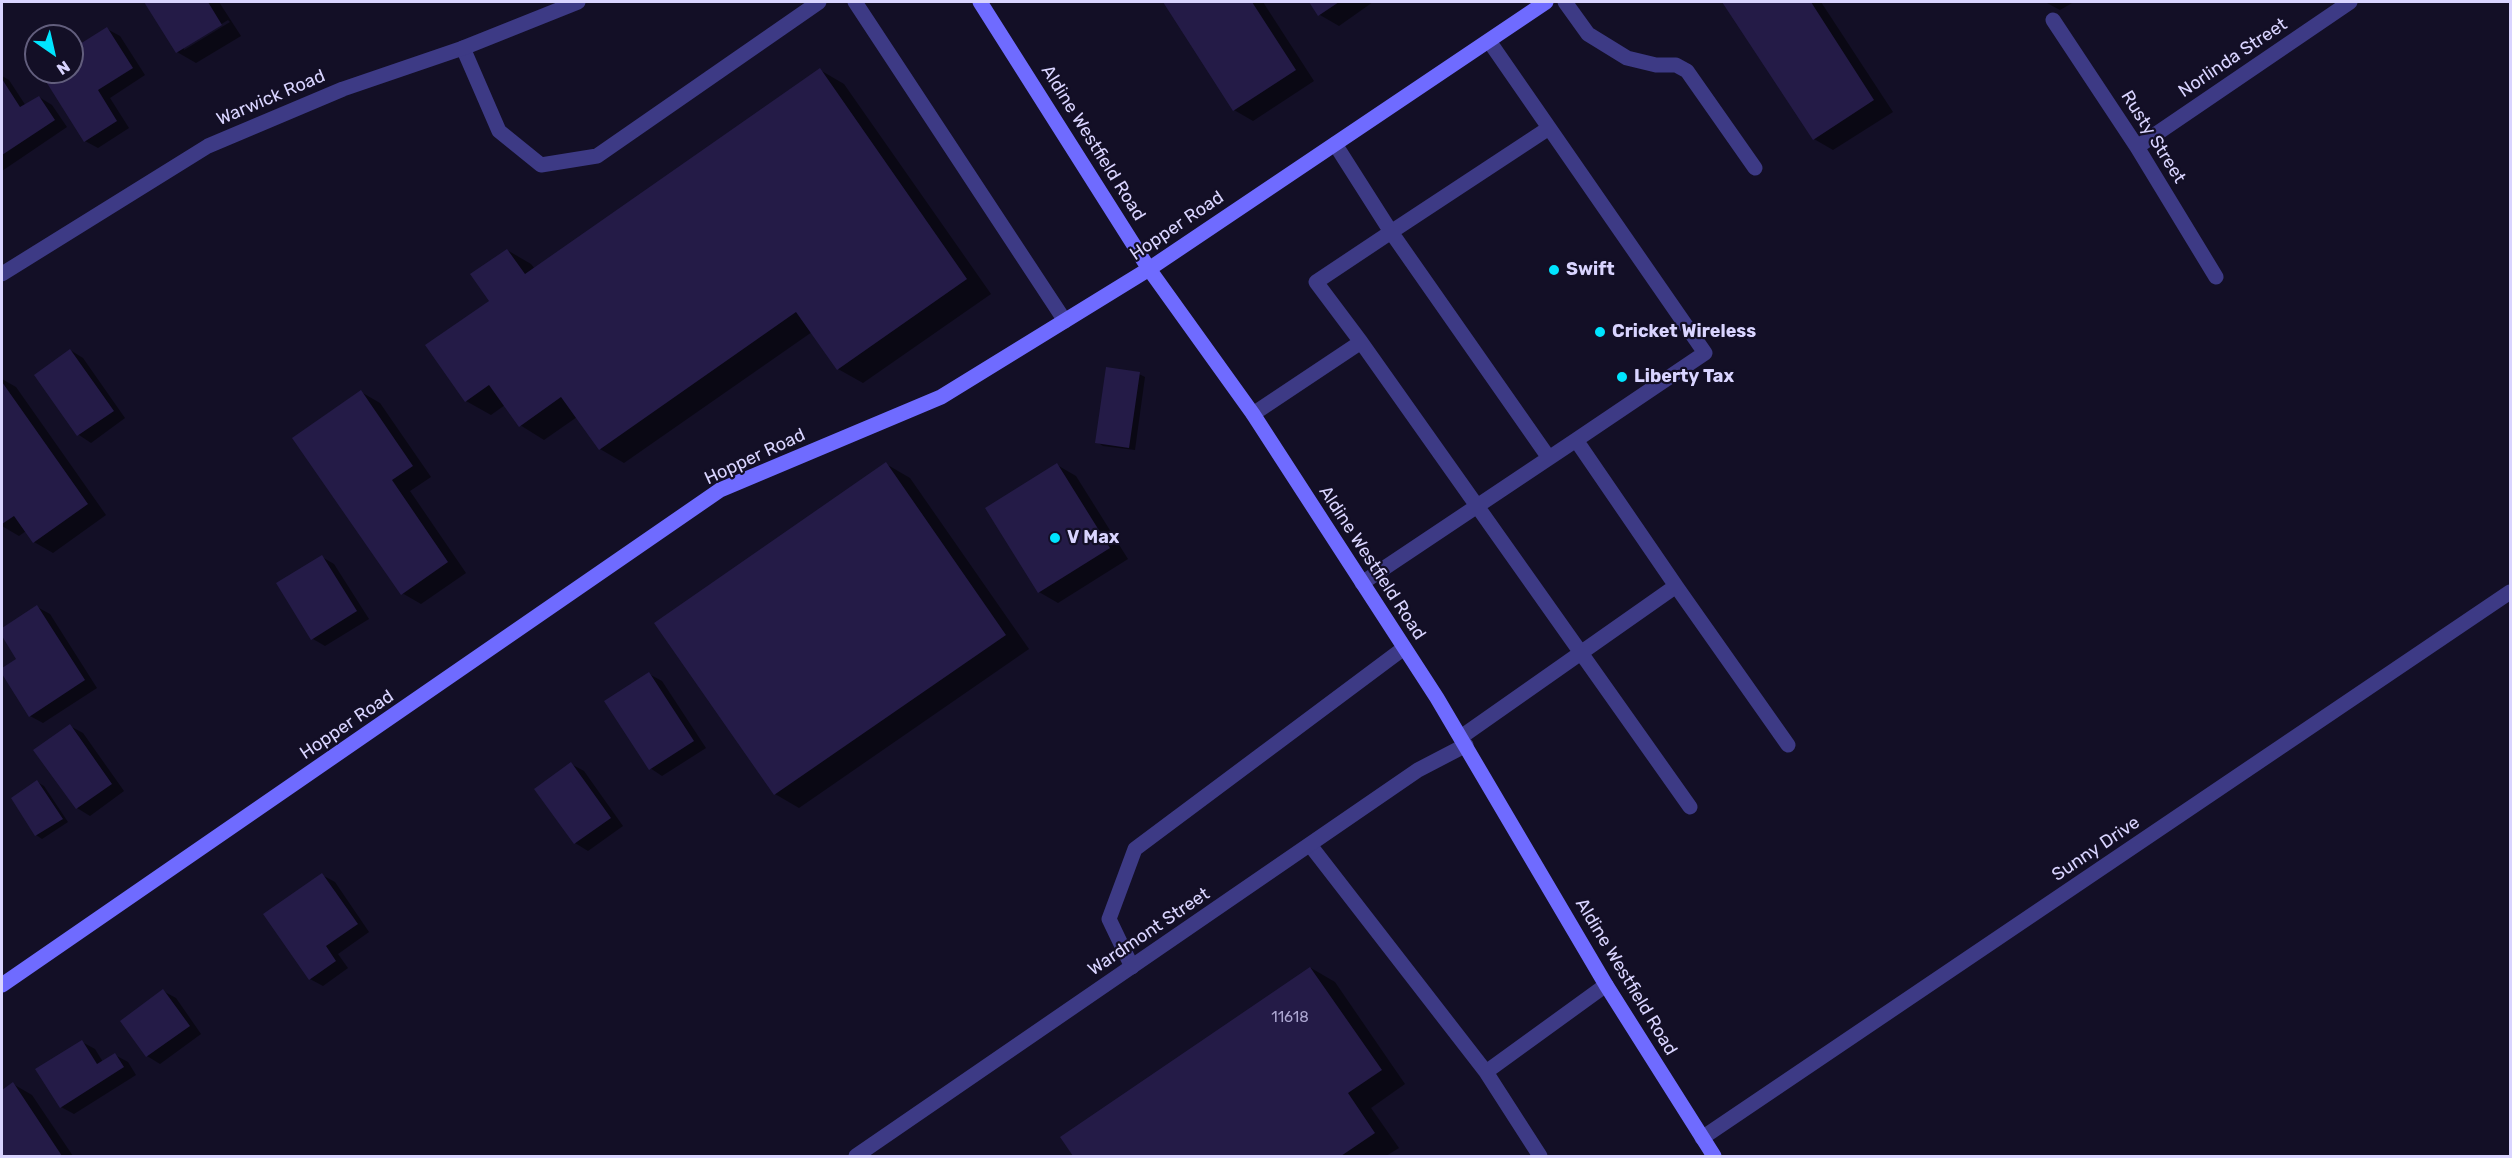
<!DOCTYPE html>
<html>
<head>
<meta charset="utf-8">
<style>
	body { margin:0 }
	#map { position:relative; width:2512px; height:1158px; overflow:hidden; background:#130f26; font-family:Rubik,sans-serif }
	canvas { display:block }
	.frame { position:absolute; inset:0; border:3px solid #d9d4ff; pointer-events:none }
	.north { position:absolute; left:24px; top:24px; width:60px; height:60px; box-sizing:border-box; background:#130f26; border:2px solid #625e7d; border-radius:50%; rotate:146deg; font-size:16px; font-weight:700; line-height:24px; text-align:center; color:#d9d4ff }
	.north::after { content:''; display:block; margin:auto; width:21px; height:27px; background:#00e5ff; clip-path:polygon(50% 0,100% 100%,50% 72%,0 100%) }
</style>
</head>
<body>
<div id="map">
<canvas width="2512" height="1158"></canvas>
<div class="frame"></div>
<div class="north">N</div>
</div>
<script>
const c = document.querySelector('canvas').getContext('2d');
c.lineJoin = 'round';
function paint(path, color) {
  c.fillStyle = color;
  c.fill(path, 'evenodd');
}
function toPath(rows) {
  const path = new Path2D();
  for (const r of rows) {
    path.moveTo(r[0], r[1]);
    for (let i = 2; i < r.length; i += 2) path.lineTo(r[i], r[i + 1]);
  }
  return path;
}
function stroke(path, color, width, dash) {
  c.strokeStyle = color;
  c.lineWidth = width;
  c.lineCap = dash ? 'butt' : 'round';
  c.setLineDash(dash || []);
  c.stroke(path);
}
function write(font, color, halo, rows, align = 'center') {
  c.font = font + ' Rubik,sans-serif';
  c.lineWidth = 4.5;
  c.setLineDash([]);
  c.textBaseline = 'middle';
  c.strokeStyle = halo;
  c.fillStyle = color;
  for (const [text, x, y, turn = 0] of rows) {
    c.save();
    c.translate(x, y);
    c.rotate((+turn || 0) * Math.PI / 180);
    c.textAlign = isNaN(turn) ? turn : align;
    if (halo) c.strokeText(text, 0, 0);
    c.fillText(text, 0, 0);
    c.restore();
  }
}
paint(toPath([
	[145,2,219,2,241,36,196,63,177,52],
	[228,20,230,22,184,50,184,47],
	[1165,2,1263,2,1314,81,1253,121,1234,110],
	[1310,2,1373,2,1339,26,1320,15],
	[1724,2,1821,2,1893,112,1833,150,1814,139],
	[2045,2,2074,2,2060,10],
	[107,29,120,36,145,75,110,98,129,128,98,148,85,141,42,72,72,72,72,50],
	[820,70,844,84,991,294,863,383,838,369,812,332,624,463,600,449,577,417,544,440,520,425,505,405,491,415,466,401,491,301,507,250,531,264,535,269],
	[2,76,9,80,26,106,39,97,52,105,67,127,2,171],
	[70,350,83,358,125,418,91,443,79,435,36,375],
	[1139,374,1145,377,1135,450,1103,446,1097,442],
	[2,379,16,387,106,515,53,553,34,542,26,531,19,536,2,526],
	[361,392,380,403,431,477,410,491,466,573,421,604,402,593],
	[886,464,910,478,1029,649,799,808,775,794],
	[1057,465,1076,476,1128,559,1058,603,1039,592],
	[322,557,334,564,369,619,325,646,313,639],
	[37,607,50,614,97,688,43,723,30,716,2,672,2,669,18,659,2,630],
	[649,674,662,681,706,748,662,776,650,768],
	[70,726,83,733,124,791,90,816,77,808,35,750],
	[571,764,584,771,623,826,588,851,575,843],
	[37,782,44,786,68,822,42,839,36,835,13,798],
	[322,875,335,882,369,932,338,954,348,968,323,986,310,979],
	[1311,968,1335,982,1405,1084,1371,1108,1399,1148,1386,1156,1075,1156,1062,1137],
	[163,991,176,998,201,1034,160,1064,147,1056],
	[82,1042,95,1049,103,1062,115,1055,128,1062,136,1075,74,1114,61,1107],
	[13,1084,32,1095,73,1156,2,1156,2,1092]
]), '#0007');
paint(toPath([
	[144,2,208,2,222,25,176,53],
	[1163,2,1252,2,1296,70,1233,111],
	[1309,2,1339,2,1318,16],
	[1722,2,1811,2,1874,100,1813,140],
	[107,27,133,68,98,90,117,121,84,142,40,72,72,72,72,49],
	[820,68,967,279,837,370,796,312,599,450,561,397,519,427,489,385,465,402,425,345,489,301,470,274,507,249,525,274],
	[2,79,20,107,39,96,55,120,2,155],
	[70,349,114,411,77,436,34,375],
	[1106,367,1140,372,1129,448,1095,443],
	[2,382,88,504,33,543,14,516,2,524],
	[361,390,413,466,392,480,448,562,401,595,292,438],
	[886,462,1006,635,774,795,654,623],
	[1057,463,1110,548,1038,593,985,508],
	[322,555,357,611,311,640,276,583],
	[37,605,85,680,29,717,2,674,2,668,16,659,2,636,2,628],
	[649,672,694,741,649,770,604,701],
	[70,724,112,784,76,809,33,750],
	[571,762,611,818,574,844,534,789],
	[37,780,63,819,35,836,11,798],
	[322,873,358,924,326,946,336,961,309,980,263,914],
	[1310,967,1382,1070,1348,1093,1375,1133,1341,1156,1073,1156,1060,1137],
	[163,989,190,1026,146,1057,120,1021],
	[82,1040,97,1064,115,1053,124,1067,60,1108,35,1069],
	[13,1082,62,1156,2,1156,2,1090]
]), '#241b47');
stroke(toPath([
	[855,2,1065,321],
	[1565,2,1588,34,1627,58,1656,65,1676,65,1687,71,1755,168],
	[1489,41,1705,353,1576,440],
	[463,48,499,131,541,165,597,156,819,2],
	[1335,144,1391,232,1549,128],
	[1361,342,1316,282,1391,232,1549,458],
	[1253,414,1361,342,1690,807],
	[1362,583,1576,440,1676,586,1461,737],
	[1676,586,1788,745],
	[1310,845,1486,1072,1540,1156],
	[1132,967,1109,919,1135,849,1404,648],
	[1486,1072,1606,985]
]), '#3d3a85', 15);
stroke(toPath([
	[2053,20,2137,147,2216,277],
	[2137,147,2350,2],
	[2,274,208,146,343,89,463,48,578,2],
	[1702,1138,2510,592],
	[856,1156,1418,770,1466,745]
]), '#3d3a85', 15);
stroke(toPath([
	[980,2,1149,269,1253,414,1437,698,1606,985,1714,1156],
	[2,985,720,490,941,397,1149,269,1546,2]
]), '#6f6bff', 15);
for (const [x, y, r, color] of [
	[1554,270,6,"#00e5ff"],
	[1600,332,6,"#00e5ff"],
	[1622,377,6,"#00e5ff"],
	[1055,538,6,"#00e5ff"]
]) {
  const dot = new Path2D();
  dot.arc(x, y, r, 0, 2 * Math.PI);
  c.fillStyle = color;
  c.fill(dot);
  stroke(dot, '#130f26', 2);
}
write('15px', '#aca6d1', null, [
	["11618",1290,1018]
]);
write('18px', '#d9d4ff', '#130f26', [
	["Norlinda Street",2233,58,-34],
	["Warwick Road",271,98,-23],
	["Rusty Street",2153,137,58],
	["Aldine Westfield Road",1093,143,58],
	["Hopper Road",1177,226,-34],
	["Hopper Road",755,457,-25],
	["Aldine Westfield Road",1372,563,57],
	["Hopper Road",347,725,-34],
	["Sunny Drive",2096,849,-34],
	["Wardmont Street",1149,932,-34],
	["Aldine Westfield Road",1626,977,59]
]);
write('bold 18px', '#d9d4ff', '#130f26', [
	["Swift",1566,270],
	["Cricket Wireless",1612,332],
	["Liberty Tax",1634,377],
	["V Max",1067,538]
], 'left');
</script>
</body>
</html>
